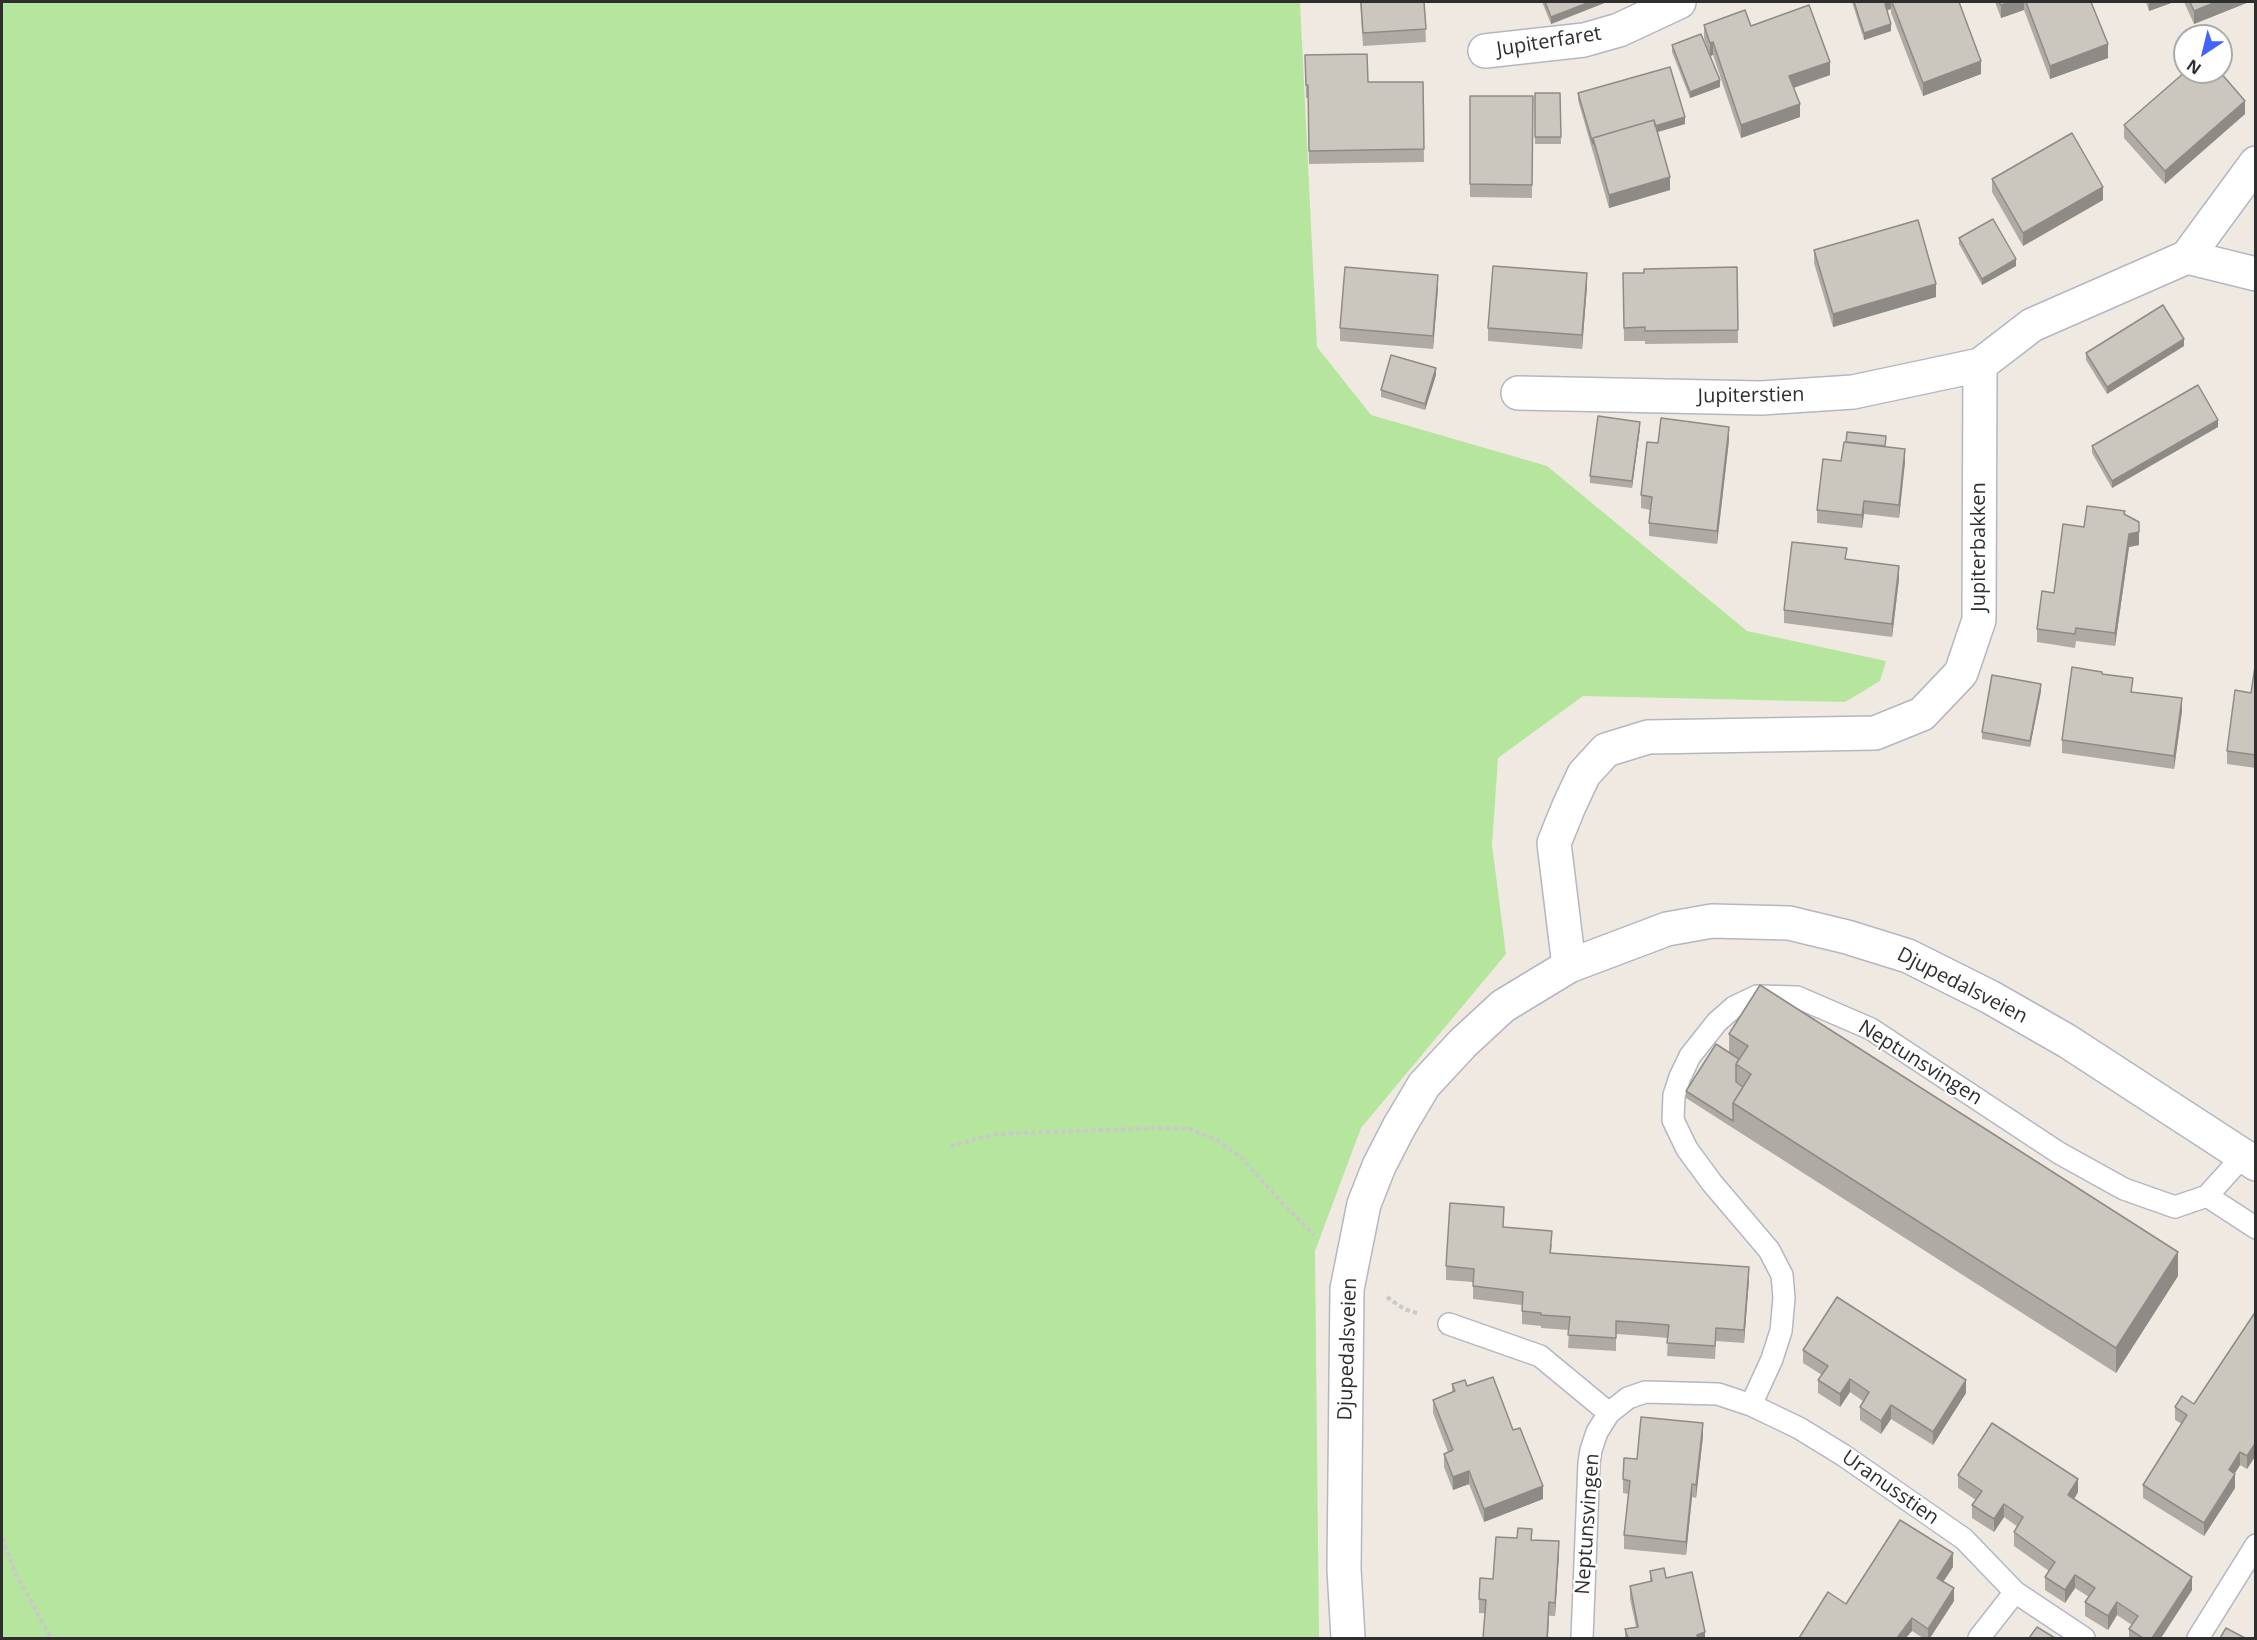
<!DOCTYPE html>
<html>
<head>
<meta charset="utf-8">
<style>
	body { margin:0 }
	#map { position:relative; width:2257px; height:1640px; overflow:hidden; background:#efe9e1; font-family:"Open Sans",sans-serif }
	canvas { display:block }
	.frame { position:absolute; inset:0; border:3px solid #2e2e2e; pointer-events:none }
	.north { position:absolute; left:2173px; top:24px; width:60px; height:60px; box-sizing:border-box; background:#fff; border:2px solid #ababab; border-radius:50%; rotate:215deg; font-size:16px; font-weight:700; line-height:24px; text-align:center; color:#2e2e2e }
	.north::after { content:''; display:block; margin:auto; width:21px; height:27px; background:#4264fb; clip-path:polygon(50% 0,100% 100%,50% 72%,0 100%) }
</style>
</head>
<body>
<div id="map">
<canvas width="2257" height="1640"></canvas>
<div class="frame"></div>
<div class="north">N</div>
</div>
<script>
const c = document.querySelector('canvas').getContext('2d');
c.lineJoin = 'round';
function paint(path, color) {
  c.fillStyle = color;
  c.fill(path, 'evenodd');
}
function toPath(rows) {
  const path = new Path2D();
  for (const r of rows) {
    path.moveTo(r[0], r[1]);
    for (let i = 2; i < r.length; i += 2) path.lineTo(r[i], r[i + 1]);
  }
  return path;
}
function stroke(path, color, width, dash) {
  c.strokeStyle = color;
  c.lineWidth = width;
  c.lineCap = dash ? 'butt' : 'round';
  c.setLineDash(dash || []);
  c.stroke(path);
}
function write(font, color, halo, rows, align = 'center') {
  c.font = font + ' "Open Sans",sans-serif';
  c.lineWidth = 4.5;
  c.setLineDash([]);
  c.textBaseline = 'middle';
  c.strokeStyle = halo;
  c.fillStyle = color;
  for (const [text, x, y, turn = 0] of rows) {
    c.save();
    c.translate(x, y);
    c.rotate((+turn || 0) * Math.PI / 180);
    c.textAlign = isNaN(turn) ? turn : align;
    if (halo) c.strokeText(text, 0, 0);
    c.fillText(text, 0, 0);
    c.restore();
  }
}
paint(toPath([
	[2,2,1300,2,1317,347,1371,415,1547,466,1747,631,1886,661,1880,681,1845,702,1583,696,1498,758,1492,845,1506,954,1361,1128,1315,1251,1319,1638,2,1638]
]), '#b6e59e');
const lane = toPath([
	[2207,1196,2256,1228],
	[1449,1324,1540,1356,1609,1413],
	[1751,1405,1772,1359,1781,1331,1784,1298,1782,1275,1769,1250,1712,1183,1687,1149,1673,1120,1674,1095,1680,1077,1690,1056,1717,1022,1734,1007,1757,996,1797,997,1871,1029,2059,1153,2124,1189,2175,1207,2207,1196,2243,1156],
	[1582,1638,1589,1463,1591,1450,1597,1432,1609,1413,1628,1398,1645,1392,1718,1394,1751,1405,1799,1428,1843,1455,1964,1539,2015,1592,2084,1638],
	[1979,1638,2015,1592],
	[2198,1638,2256,1545]
]);
const street = toPath([
	[1485,51,1584,40,1619,30,1679,2],
	[2187,257,2256,163],
	[1518,393,1761,398,1853,392,1980,365],
	[1569,966,1554,843,1569,806,1584,774,1606,750,1648,737,1875,733,1922,714,1961,673,1979,620,1980,365,2032,325,2187,257,2256,274]
]);
const secondary = toPath([
	[1348,1638,1344,1569,1347,1289,1364,1204,1379,1166,1399,1127,1424,1085,1463,1043,1503,1006,1569,966,1667,929,1712,921,1789,923,1847,937,1908,956,1990,997,2067,1041,2256,1164]
]);
stroke(lane, '#b4b7c1', 24);
stroke(street, '#b4b7c1', 36);
stroke(secondary, '#b4b7c1', 36);
stroke(toPath([
	[950,1146,998,1134,1154,1128,1191,1129,1218,1141,1241,1157,1283,1204,1314,1235],
	[1387,1297,1404,1309,1417,1313],
	[2,1538,16,1574,51,1638]
]), '#c9c9c9', 4, [4.5, 3]);
stroke(lane, '#fff', 21);
stroke(street, '#fff', 33);
stroke(secondary, '#fff', 33);
paint(toPath([
	[1360,2,1424,2,1426,42,1363,46],
	[1542,2,1607,2,1551,24],
	[1852,2,1959,2,1981,74,1923,96,1891,13,1891,9,1887,10,1891,31,1864,40],
	[1995,2,2091,2,2108,58,2050,79,2024,10,2001,18],
	[2146,2,2174,2,2149,11],
	[2184,2,2249,2,2194,24],
	[1704,25,1751,26,1830,75,1794,88,1800,117,1741,138,1713,55,1710,56,1704,38],
	[1672,45,1720,87,1690,98,1672,52],
	[1305,55,1368,82,1423,82,1424,162,1309,164,1308,98,1306,98],
	[1535,93,1560,93,1561,144,1535,144],
	[1578,93,1685,124,1657,132,1670,190,1609,208,1578,100],
	[1470,96,1533,96,1532,198,1470,197],
	[2245,114,2165,184,2124,138,2124,125],
	[1992,179,2103,200,2023,246,1992,192],
	[1959,238,2016,266,1982,285,1959,244],
	[1814,250,1936,297,1833,327,1814,263],
	[1737,267,1738,343,1645,344,1645,341,1624,341,1623,273,1644,273],
	[1587,286,1582,349,1488,341,1488,328],
	[1438,288,1433,349,1340,341,1340,328],
	[2184,346,2107,394,2086,360,2086,353],
	[1436,375,1425,410,1381,397,1381,390],
	[2218,427,2112,488,2092,453,2092,446],
	[1640,428,1632,488,1590,483,1590,476],
	[1729,440,1717,544,1649,536,1649,523,1650,510,1641,508,1641,495,1658,443],
	[1885,446,1905,462,1899,518,1864,514,1862,528,1817,523,1817,510,1841,461],
	[2125,514,2139,545,2129,547,2115,646,2076,641,2075,648,2037,642,2037,629,2084,527],
	[1899,579,1892,637,1784,623,1784,610],
	[2256,660,2256,768,2227,764,2227,751,2251,693],
	[2102,674,2133,692,2182,711,2174,769,2062,753,2062,740],
	[2041,691,2030,747,1982,739,1982,732],
	[1729,1034,2178,1276,2116,1373,1686,1098,1686,1091,1729,1052],
	[1503,1227,1552,1244,1551,1253,1749,1280,1744,1343,1716,1341,1715,1359,1667,1356,1668,1338,1645,1336,1616,1334,1616,1351,1568,1348,1569,1330,1541,1328,1541,1326,1522,1324,1522,1305,1473,1299,1473,1282,1446,1280,1446,1266],
	[2256,1311,2256,1455,2247,1469,2240,1465,2234,1474,2235,1488,2204,1536,2143,1498,2143,1485,2182,1424,2175,1420,2175,1407,2194,1404],
	[1803,1350,1966,1393,1933,1445,1891,1419,1881,1434,1860,1420,1860,1407,1863,1401,1850,1392,1840,1407,1818,1393,1818,1380,1822,1375,1803,1363],
	[1452,1384,1467,1386,1513,1430,1543,1499,1484,1522,1469,1484,1453,1490,1444,1467,1444,1454,1448,1452,1433,1413,1433,1400,1452,1392],
	[1703,1436,1696,1498,1692,1497,1686,1555,1624,1549,1624,1535,1628,1494,1623,1493,1623,1479,1637,1459],
	[1958,1475,2078,1492,2074,1499,2192,1590,2161,1638,2129,1638,2129,1629,2132,1625,2117,1615,2108,1630,2085,1616,2085,1602,2089,1597,2075,1588,2065,1603,2045,1590,2045,1577,2049,1571,2014,1546,2014,1532,2018,1527,2004,1517,1994,1532,1972,1518,1972,1505,1976,1500,1958,1488],
	[1532,1540,1559,1554,1555,1616,1479,1613,1479,1599,1493,1579],
	[1953,1567,1943,1582,1954,1601,1930,1638,1923,1638,1912,1631,1846,1604],
	[1650,1571,1666,1578,1705,1638,1625,1638,1625,1629,1636,1627,1630,1599,1630,1586,1650,1582]
]), '#afaba4');
paint(toPath([
	[1590,2,1607,2,1551,24,1551,17],
	[1891,2,1891,9,1885,11,1885,4],
	[2011,2,2024,2,2024,10,2001,18,2001,5],
	[2149,2,2174,2,2149,11],
	[2216,2,2249,2,2194,24,2194,11],
	[1891,24,1891,31,1864,40,1864,33],
	[1713,42,1713,55,1710,56,1710,43],
	[2108,44,2108,58,2050,79,2050,66],
	[1981,61,1981,74,1923,96,1923,83],
	[1830,62,1830,75,1789,89,1789,76],
	[1720,80,1720,87,1690,98,1690,92],
	[2245,101,2245,114,2165,184,2165,171],
	[1800,104,1800,117,1741,138,1741,125],
	[1685,117,1685,124,1596,150,1595,144],
	[1670,177,1670,190,1609,208,1609,195],
	[2103,187,2103,200,2023,246,2023,233],
	[2016,259,2016,266,1982,285,1982,279],
	[1587,273,1587,286,1582,349,1582,335],
	[1438,275,1438,288,1433,349,1433,336],
	[1936,284,1936,297,1833,327,1833,314],
	[2184,339,2184,346,2107,394,2107,387],
	[1436,368,1436,375,1425,410,1425,404],
	[2218,420,2218,427,2112,488,2112,481],
	[1640,422,1640,428,1632,488,1632,481],
	[1729,427,1729,440,1717,544,1717,531],
	[1905,449,1905,462,1899,518,1899,505],
	[1864,501,1864,514,1862,528,1862,515],
	[2139,532,2139,545,2129,547,2115,646,2115,633,2129,534],
	[1899,566,1899,579,1892,637,1892,624],
	[2041,684,2041,691,2030,747,2030,741],
	[2182,698,2182,711,2174,769,2174,756],
	[2178,1252,2178,1276,2116,1373,2116,1348],
	[1749,1267,1749,1280,1744,1343,1744,1330],
	[1850,1379,1850,1392,1840,1407,1840,1394],
	[1966,1380,1966,1393,1933,1445,1933,1432],
	[1891,1405,1891,1419,1881,1434,1881,1421],
	[1703,1423,1703,1436,1696,1498,1696,1485],
	[2256,1442,2256,1455,2247,1469,2247,1456],
	[2240,1452,2240,1465,2229,1483,2229,1470],
	[1469,1471,1469,1484,1453,1490,1453,1477],
	[2235,1474,2235,1488,2204,1536,2204,1523],
	[2078,1479,2078,1492,2068,1509,2068,1495],
	[1692,1484,1692,1497,1686,1555,1686,1542],
	[1543,1486,1543,1499,1484,1522,1484,1509],
	[2004,1504,2004,1517,1994,1532,1994,1519],
	[1559,1541,1559,1554,1555,1616,1555,1603],
	[1953,1553,1953,1567,1937,1591,1937,1578],
	[2075,1575,2075,1588,2065,1603,2065,1590],
	[2192,1577,2192,1590,2161,1638,2152,1638],
	[1954,1588,1954,1601,1930,1638,1928,1638,1928,1629],
	[1549,1602,1549,1616,1548,1638,1547,1638],
	[2117,1602,2117,1615,2108,1630,2108,1616],
	[1912,1618,1912,1631,1906,1638,1897,1638],
	[1705,1632,1705,1638,1697,1638,1697,1635]
]), '#8e8b86');
const building = toPath([
	[1361,2,1424,2,1426,29,1363,33,1361,2],
	[1545,2,1590,2,1551,17,1545,2],
	[1854,2,1891,2,1885,4,1891,24,1864,33,1854,2],
	[1892,2,1959,2,1981,61,1923,83,1892,2],
	[1999,2,2011,2,2001,5,1999,2],
	[2026,2,2091,2,2108,44,2050,66,2026,2],
	[2190,2,2216,2,2194,11,2190,2],
	[1809,5,1830,62,1789,76,1800,104,1741,125,1713,42,1710,43,1704,25,1745,10,1751,26,1809,5],
	[1701,34,1720,80,1690,92,1672,45,1701,34],
	[1367,54,1368,82,1423,82,1424,149,1309,151,1308,85,1306,85,1305,55,1367,54],
	[1670,67,1685,117,1655,126,1654,120,1593,138,1593,144,1578,93,1670,67],
	[2185,72,2220,72,2245,101,2165,171,2124,125,2185,72],
	[1535,93,1560,93,1561,137,1535,137,1535,93],
	[1470,96,1533,96,1532,185,1470,184,1470,96],
	[1654,120,1670,177,1609,195,1593,138,1654,120],
	[2072,133,2103,187,2023,233,1992,179,2072,133],
	[1993,219,2016,259,1982,279,1959,238,1993,219],
	[1918,220,1936,284,1833,314,1814,250,1918,220],
	[1493,266,1587,273,1582,335,1488,328,1493,266],
	[1345,267,1438,275,1433,336,1340,328,1345,267],
	[1737,267,1738,330,1645,331,1645,327,1624,328,1623,273,1644,273,1644,269,1737,267],
	[2163,305,2184,339,2107,387,2086,353,2163,305],
	[1391,355,1436,368,1425,404,1381,390,1391,355],
	[2198,385,2218,420,2112,481,2092,446,2198,385],
	[1598,416,1640,422,1632,481,1590,476,1598,416],
	[1661,418,1729,427,1717,531,1649,523,1652,497,1641,495,1647,442,1658,443,1661,418],
	[1847,432,1886,436,1885,446,1846,442,1847,432],
	[1844,442,1905,449,1899,505,1864,501,1862,515,1817,510,1823,459,1841,461,1844,442],
	[2087,506,2125,511,2124,514,2139,522,2139,532,2129,534,2115,633,2076,628,2075,634,2037,629,2042,591,2054,593,2063,524,2084,527,2087,506],
	[1792,542,1847,548,1845,559,1899,566,1892,624,1784,610,1792,542],
	[2256,660,2256,755,2227,751,2235,690,2251,693,2256,660],
	[2072,667,2102,672,2102,674,2133,678,2131,692,2182,698,2174,756,2062,740,2072,667],
	[1992,675,2041,684,2030,741,1982,732,1992,675],
	[1760,985,2178,1252,2116,1348,1733,1103,1751,1074,1736,1064,1748,1046,1729,1034,1760,985],
	[1716,1044,1739,1059,1736,1064,1736,1082,1743,1087,1733,1103,1733,1121,1686,1091,1716,1044],
	[1450,1203,1504,1207,1503,1227,1552,1231,1550,1253,1749,1267,1744,1330,1716,1328,1715,1346,1667,1343,1669,1325,1645,1323,1616,1321,1616,1338,1568,1335,1570,1317,1541,1315,1541,1313,1522,1311,1523,1292,1473,1286,1474,1269,1446,1266,1450,1203],
	[1837,1297,1966,1380,1933,1432,1891,1405,1881,1421,1860,1407,1869,1392,1850,1379,1840,1394,1818,1380,1828,1366,1803,1350,1837,1297],
	[2256,1311,2256,1442,2247,1456,2240,1452,2229,1470,2235,1474,2204,1523,2143,1485,2187,1415,2175,1407,2182,1396,2194,1404,2256,1311],
	[1493,1377,1513,1430,1520,1428,1543,1486,1484,1509,1469,1471,1453,1477,1444,1454,1453,1450,1433,1400,1455,1391,1452,1384,1465,1380,1467,1386,1493,1377],
	[1641,1417,1703,1423,1696,1485,1692,1484,1686,1542,1624,1535,1630,1481,1623,1479,1624,1458,1637,1459,1641,1417],
	[1992,1423,2078,1479,2068,1495,2192,1577,2152,1638,2143,1638,2129,1629,2138,1616,2117,1602,2108,1616,2085,1602,2095,1588,2075,1575,2065,1590,2045,1577,2055,1562,2014,1532,2023,1517,2004,1504,1994,1519,1972,1505,1982,1491,1958,1475,1992,1423],
	[1900,1520,1953,1553,1937,1578,1954,1588,1928,1629,1912,1618,1897,1638,1799,1638,1828,1592,1846,1604,1900,1520],
	[1518,1528,1532,1529,1531,1540,1559,1541,1555,1603,1549,1602,1547,1638,1483,1638,1486,1600,1479,1599,1480,1578,1493,1579,1496,1537,1517,1538,1518,1528],
	[1664,1568,1666,1578,1692,1572,1705,1632,1697,1635,1698,1638,1628,1638,1625,1629,1638,1627,1630,1586,1652,1581,1650,1571,1664,1568],
	[2037,1627,2055,1638,2029,1638,2037,1627],
	[2226,1628,2245,1638,2220,1638,2226,1628]
]);
paint(building, '#cbc7bf');
stroke(building, '#8e8b86', 1.5);
write('20px', '#2e2e2e', '#fff', [
	["Jupiterfaret",1549,42,-9],
	["Jupiterstien",1751,396,-1],
	["Jupiterbakken",1979,547,-90],
	["Djupedalsveien",1962,986,27],
	["Neptunsvingen",1920,1063,32],
	["Djupedalsveien",1348,1349,-88],
	["Uranusstien",1890,1488,35],
	["Neptunsvingen",1588,1524,-86]
]);
</script>
</body>
</html>
